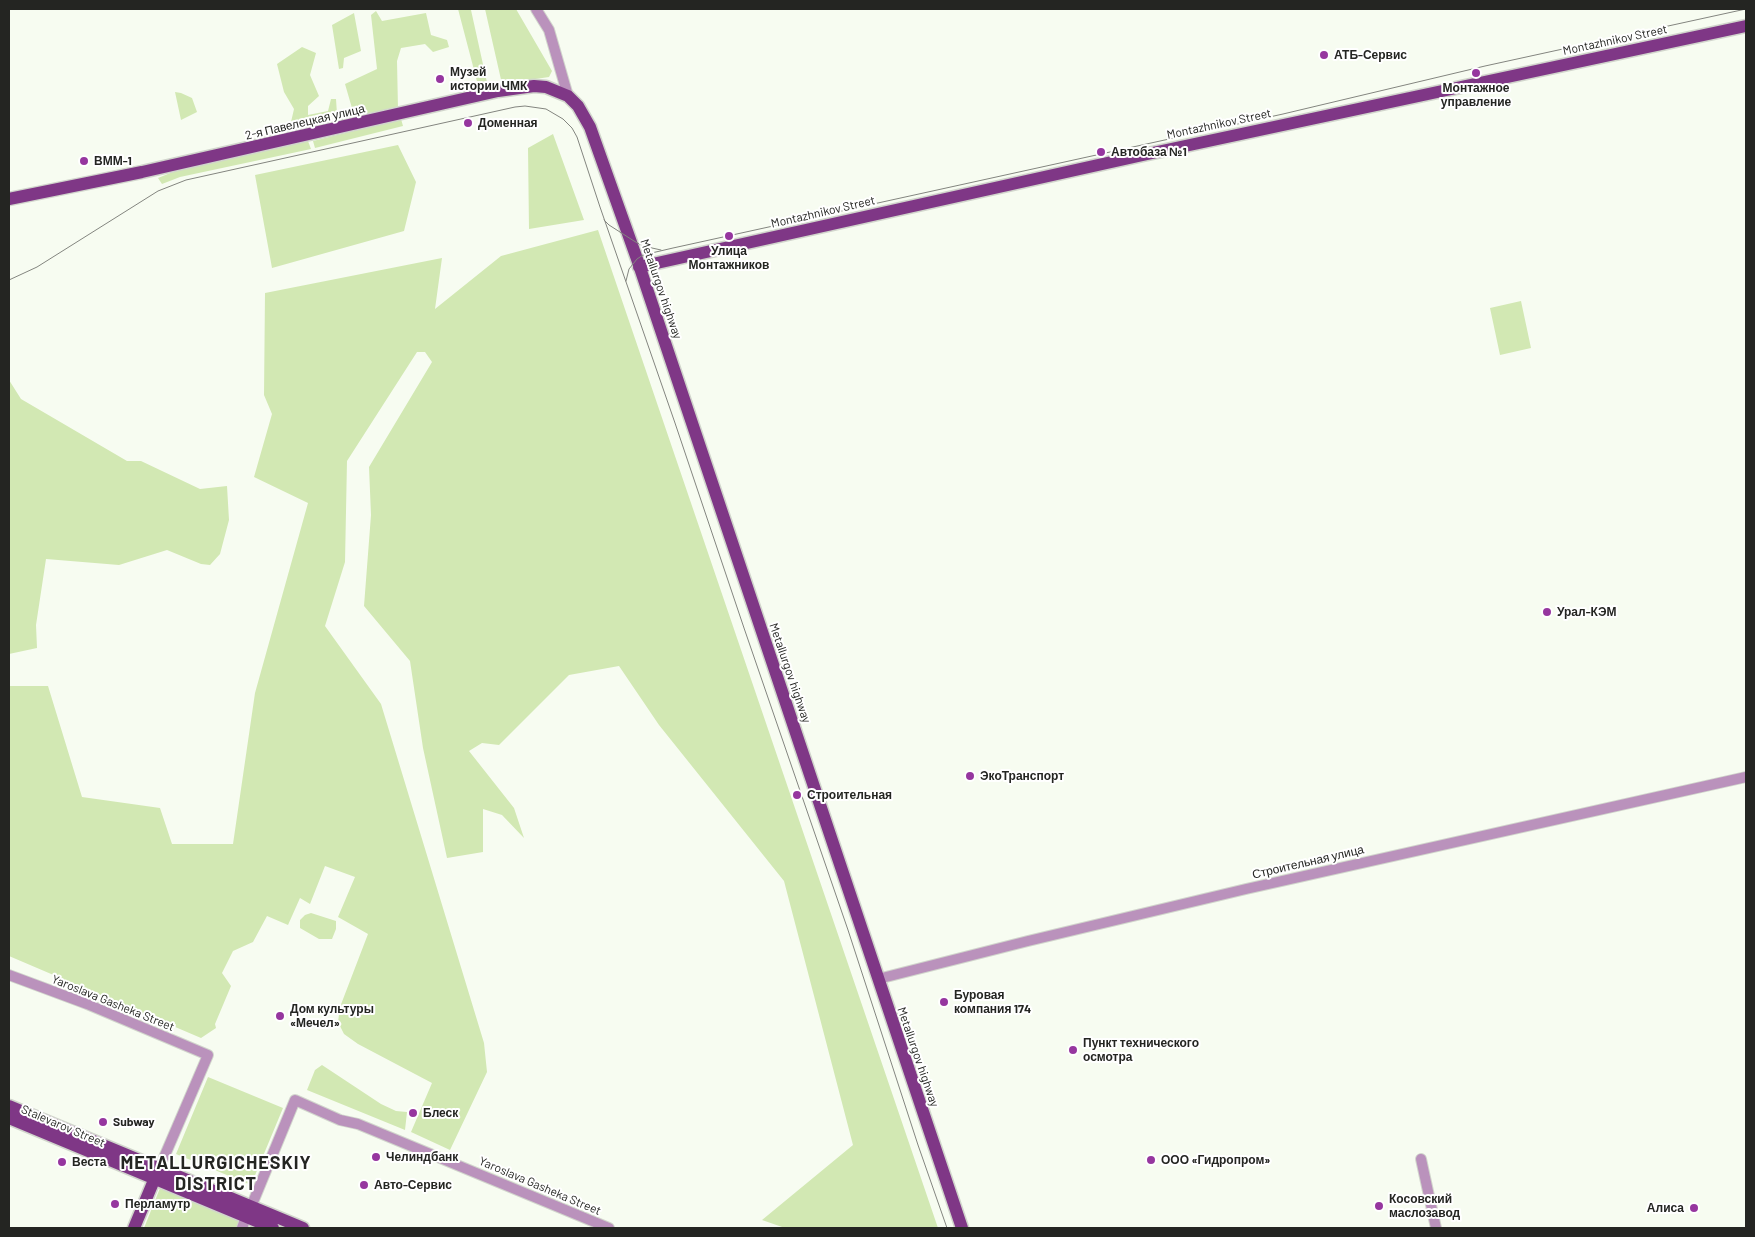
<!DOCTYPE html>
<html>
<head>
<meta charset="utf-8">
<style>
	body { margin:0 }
	#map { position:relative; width:1755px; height:1237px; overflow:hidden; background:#f7fcf1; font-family:Barlow,sans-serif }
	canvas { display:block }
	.frame { position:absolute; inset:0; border:10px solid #242522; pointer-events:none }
</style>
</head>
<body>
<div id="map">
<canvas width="1755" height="1237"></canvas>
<div class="frame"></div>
</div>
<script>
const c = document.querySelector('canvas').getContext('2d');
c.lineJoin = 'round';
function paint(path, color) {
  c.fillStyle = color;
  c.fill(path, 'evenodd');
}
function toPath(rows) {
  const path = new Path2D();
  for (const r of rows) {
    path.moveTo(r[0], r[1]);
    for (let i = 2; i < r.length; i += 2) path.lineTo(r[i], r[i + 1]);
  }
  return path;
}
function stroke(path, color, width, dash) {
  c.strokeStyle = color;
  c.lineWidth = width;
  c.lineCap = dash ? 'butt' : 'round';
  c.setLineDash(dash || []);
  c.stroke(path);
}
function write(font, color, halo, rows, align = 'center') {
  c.font = font + ' Barlow,sans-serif';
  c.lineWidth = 4;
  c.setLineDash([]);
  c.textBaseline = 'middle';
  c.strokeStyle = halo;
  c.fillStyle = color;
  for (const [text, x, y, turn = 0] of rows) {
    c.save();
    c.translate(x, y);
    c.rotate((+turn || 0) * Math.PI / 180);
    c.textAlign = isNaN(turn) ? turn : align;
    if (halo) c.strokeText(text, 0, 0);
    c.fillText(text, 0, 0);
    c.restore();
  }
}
paint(toPath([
	[458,9,471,10,488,87,479,89],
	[485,9,516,9,552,71,549,77,502,84],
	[376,11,382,21,426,13,431,35,447,40,449,47,433,52,425,44,401,48,397,61,398,109,354,115,345,84,377,69,371,15],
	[354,13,361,51,344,58,343,68,339,69,332,25],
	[302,47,316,53,310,75,319,96,308,106,308,115,328,111,331,99,336,99,337,114,310,127,291,122,294,109,284,92,277,64],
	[175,92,181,93,192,98,197,112,181,120],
	[401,119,403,126,315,148,313,141],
	[553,134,584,220,529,229,528,148],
	[308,141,311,149,180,177,162,184,158,178,185,167],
	[398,145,416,182,404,231,272,268,255,175],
	[598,230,938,1228,785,1228,762,1220,853,1145,784,881,659,725,619,666,569,675,499,745,482,743,469,751,514,808,524,838,502,815,483,809,483,852,447,858,423,748,410,661,364,606,371,515,369,467,432,362,425,352,417,352,347,461,345,562,325,626,381,704,484,1043,487,1072,450,1150,411,1132,432,1083,358,1044,344,1034,338,1022,340,1007,368,934,338,917,355,877,325,866,310,904,300,898,288,925,267,916,253,942,233,951,222,973,231,986,215,1024,216,1028,201,1038,9,956,9,686,48,686,82,797,160,808,172,844,233,844,255,693,308,503,254,477,272,414,264,395,265,293,442,258,435,309,501,256],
	[1521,301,1531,348,1500,355,1490,308],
	[9,380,21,399,127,461,141,461,200,489,227,486,229,520,220,554,210,565,201,564,167,550,119,565,46,559,36,625,37,648,9,654],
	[311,913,336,921,336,929,332,939,319,939,300,928,300,920,305,915],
	[322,1065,381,1104,396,1111,407,1112,405,1130,307,1090,315,1070],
	[208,1077,283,1108,251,1185,176,1154],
	[160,1188,241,1222,238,1228,144,1228]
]), '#d2e8b3');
const minor = toPath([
	[536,9,549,30,568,96],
	[9,975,87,1004,208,1055,159,1169],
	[878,979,1028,941,1246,889,1746,777],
	[1421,1159,1436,1228],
	[251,1207,295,1100,340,1120,358,1124,609,1228],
	[242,1228,246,1217]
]);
const major = toPath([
	[9,199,142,172,498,91,534,86,546,87,568,96,578,106,590,127,637,259,962,1228],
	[639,267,1143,155,1746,26],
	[9,1106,303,1228],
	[9,1118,273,1228],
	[134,1228,157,1173]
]);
stroke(minor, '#d1d5cc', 12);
stroke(major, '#d1d5cc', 15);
stroke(minor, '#ba92bc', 10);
stroke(major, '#7f3786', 12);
stroke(toPath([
	[604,220,609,225,634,241,643,246,661,250],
	[9,280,37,267,158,191,186,180,515,107,525,106,546,109,563,119,572,128,577,137,600,207,675,423,744,628,848,930,918,1145,947,1228],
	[626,281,629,269,637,259,643,255,673,248,1283,114,1485,66,1746,9]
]), '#83857f', 1);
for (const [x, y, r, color] of [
	[1324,55,5,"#96369f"],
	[1476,73,5,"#96369f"],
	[440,79,5,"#96369f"],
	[468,123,5,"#96369f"],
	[1101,152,5,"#96369f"],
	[84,161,5,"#96369f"],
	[729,236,5,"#96369f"],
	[1547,612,5,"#96369f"],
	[970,776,5,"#96369f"],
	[797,795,5,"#96369f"],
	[944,1002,5,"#96369f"],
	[280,1016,5,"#96369f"],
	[1073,1050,5,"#96369f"],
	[413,1113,5,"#96369f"],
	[103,1122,5,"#96369f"],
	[376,1157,5,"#96369f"],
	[1151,1160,5,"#96369f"],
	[62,1162,5,"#96369f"],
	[364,1185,5,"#96369f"],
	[115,1204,5,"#96369f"],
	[1379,1206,5,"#96369f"],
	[1694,1208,5,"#96369f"]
]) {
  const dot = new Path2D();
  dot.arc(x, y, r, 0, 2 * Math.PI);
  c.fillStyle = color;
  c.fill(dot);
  stroke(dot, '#fff', 2);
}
write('12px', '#242522', '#fff', [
	["Montazhnikov Street",1615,40,-12],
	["2-я Павелецкая улица",305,122,-13],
	["Montazhnikov Street",1219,124,-12],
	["Montazhnikov Street",823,212,-13],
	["Metallurgov highway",661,289,71],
	["Metallurgov highway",790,673,71],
	["Строительная улица",1308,862,-13],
	["Yaroslava Gasheka Street",113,1003,22],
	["Metallurgov highway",918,1057,71],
	["Stalevarov Street",63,1126,23],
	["Yaroslava Gasheka Street",540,1186,23]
]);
write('bold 12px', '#242522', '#fff', [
	["АТБ-Сервис",1334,55],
	["Музей",450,72],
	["истории ЧМК",450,86],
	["Монтажное",1476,88,"center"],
	["управление",1476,102,"center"],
	["Доменная",478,123],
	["Автобаза №1",1111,152],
	["ВММ-1",94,161],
	["Улица",729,251,"center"],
	["Монтажников",729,265,"center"],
	["Урал-КЭМ",1557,612],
	["ЭкоТранспорт",980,776],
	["Строительная",807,795],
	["Буровая",954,995],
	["компания 174",954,1009],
	["Дом культуры",290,1009],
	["«Мечел»",290,1023],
	["Пункт технического",1083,1043],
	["осмотра",1083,1057],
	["Блеск",423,1113],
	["Subway",113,1122],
	["Челиндбанк",386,1157],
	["ООО «Гидропром»",1161,1160],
	["Веста",72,1162],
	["Авто-Сервис",374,1185],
	["Косовский",1389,1199],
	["маслозавод",1389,1213],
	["Перламутр",125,1204],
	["Алиса",1684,1208,"right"]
], 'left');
c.letterSpacing = '1px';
write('bold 18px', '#242522', '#fff', [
	["METALLURGICHESKIY",216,1163],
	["DISTRICT",216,1184]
]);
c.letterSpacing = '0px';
</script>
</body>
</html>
